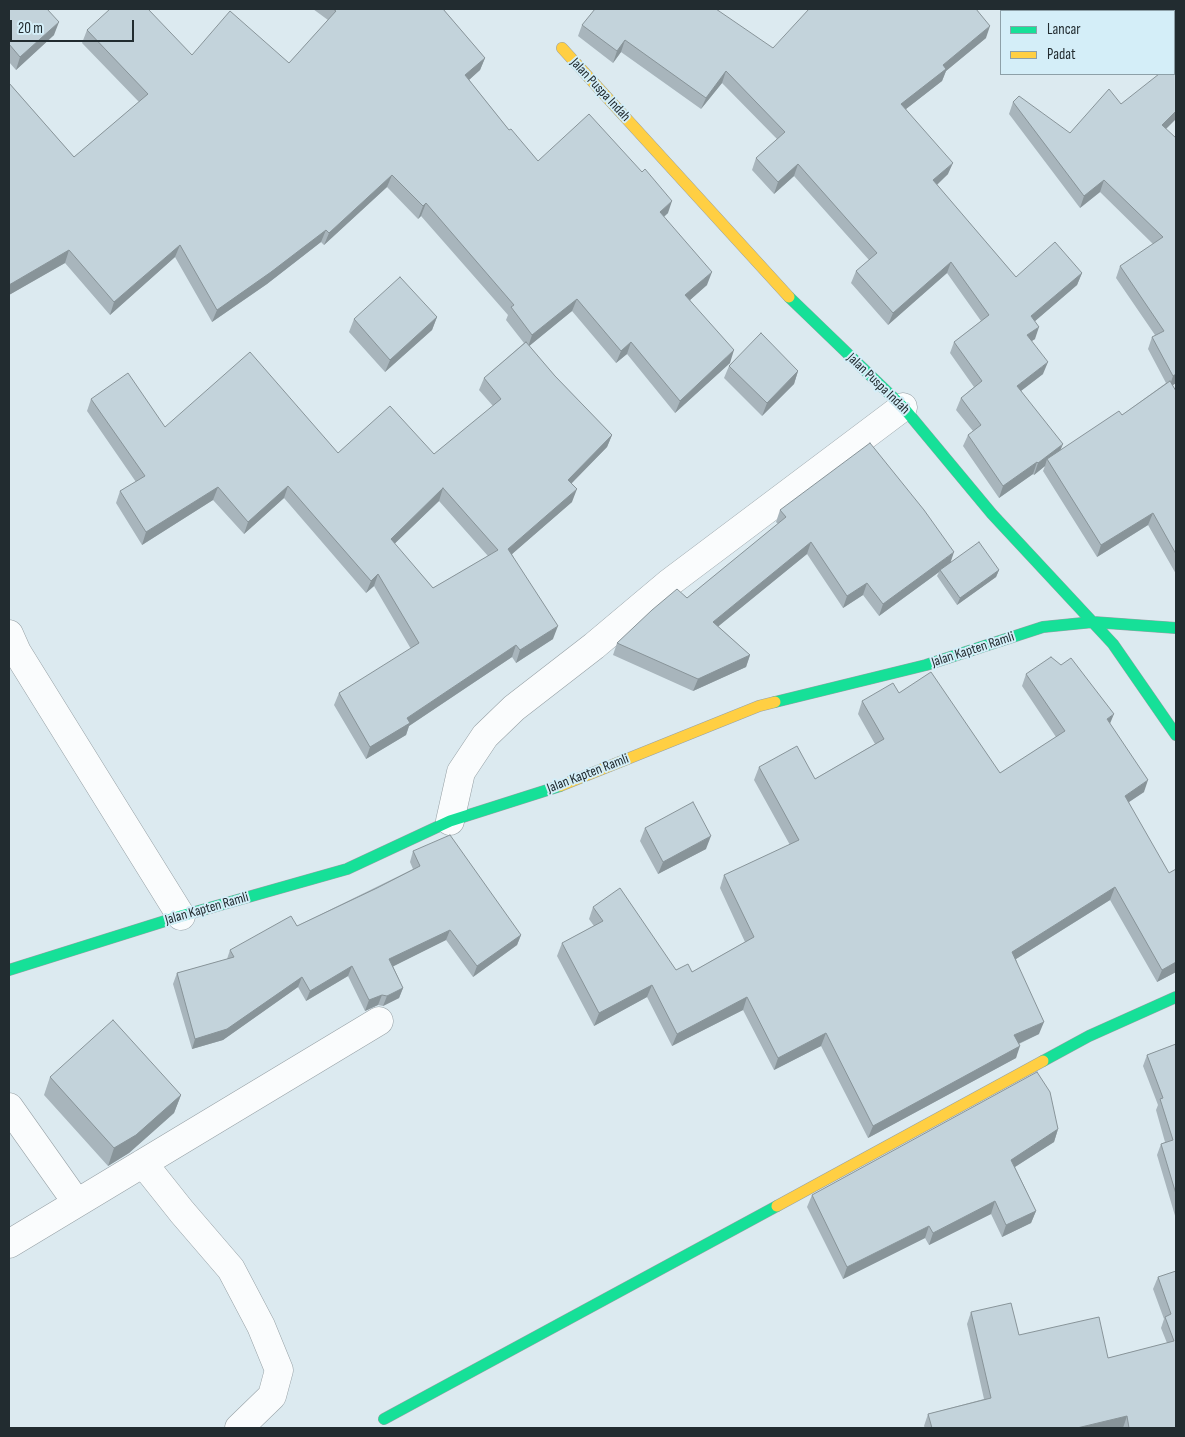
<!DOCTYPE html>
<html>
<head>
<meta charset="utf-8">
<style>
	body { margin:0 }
	#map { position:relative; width:1185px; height:1437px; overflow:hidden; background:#dceaf0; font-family:"Sofia Sans Condensed",sans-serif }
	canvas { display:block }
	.frame { position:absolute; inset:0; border:10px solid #222c30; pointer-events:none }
	.legend { position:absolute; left:1000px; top:10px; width:175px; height:65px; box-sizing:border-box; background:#d4eef8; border:1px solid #8da0a8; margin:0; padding:6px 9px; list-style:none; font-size:15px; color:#222c30 }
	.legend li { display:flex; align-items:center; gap:10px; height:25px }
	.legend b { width:25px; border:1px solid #8da0a8 }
	.scale { position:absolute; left:10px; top:20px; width:124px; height:22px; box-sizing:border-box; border:2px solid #222c30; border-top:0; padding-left:6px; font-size:15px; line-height:18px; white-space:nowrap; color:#222c30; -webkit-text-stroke:4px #d4eef8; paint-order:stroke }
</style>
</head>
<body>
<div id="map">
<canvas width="1185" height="1437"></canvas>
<div class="frame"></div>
<ul class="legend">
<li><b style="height:6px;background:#16e098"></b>Lancar</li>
<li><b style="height:6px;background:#ffcf43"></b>Padat</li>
</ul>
<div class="scale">20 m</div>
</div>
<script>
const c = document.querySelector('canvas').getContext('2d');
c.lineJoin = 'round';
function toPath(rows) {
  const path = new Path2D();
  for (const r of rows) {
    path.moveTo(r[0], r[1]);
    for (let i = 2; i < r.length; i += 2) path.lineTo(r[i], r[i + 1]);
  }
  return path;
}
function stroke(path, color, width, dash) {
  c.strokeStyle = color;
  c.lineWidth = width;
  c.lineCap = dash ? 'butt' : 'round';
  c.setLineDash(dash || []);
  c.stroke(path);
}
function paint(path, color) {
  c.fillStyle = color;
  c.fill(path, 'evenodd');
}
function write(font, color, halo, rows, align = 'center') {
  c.font = font + ' "Sofia Sans Condensed",sans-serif';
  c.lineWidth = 4;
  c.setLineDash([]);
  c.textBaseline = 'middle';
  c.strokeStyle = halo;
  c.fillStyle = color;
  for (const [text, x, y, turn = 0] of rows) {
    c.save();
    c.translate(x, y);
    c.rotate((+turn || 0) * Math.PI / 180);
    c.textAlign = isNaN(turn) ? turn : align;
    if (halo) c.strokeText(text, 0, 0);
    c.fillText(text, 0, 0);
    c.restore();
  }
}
const street = toPath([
	[9,634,17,652,181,916],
	[450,821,461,772,485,736,514,708,594,646,669,583,903,407],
	[9,1107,77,1203],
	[143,1163,182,1212,231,1269,261,1326,279,1370,272,1396,239,1428],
	[9,1244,379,1021]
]);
const fast = toPath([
	[789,297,903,407,992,514,1113,644,1176,735],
	[775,702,926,665,1043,627,1093,622,1176,628],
	[9,970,181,916,347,869,450,821,560,786],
	[1043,1061,1089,1036,1176,997],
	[384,1419,777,1206]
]);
const slow = toPath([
	[562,48,789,297],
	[560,786,759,706,775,702],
	[777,1206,1043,1061]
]);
stroke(street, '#96a0a5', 29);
stroke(fast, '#96a0a5', 12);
stroke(slow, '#96a0a5', 12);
stroke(street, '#fafcfd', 28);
stroke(fast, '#16e098', 11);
stroke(slow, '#ffcf43', 11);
paint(toPath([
	[9,9,54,35,16,70,9,62],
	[313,9,443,9,485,58,480,70,469,80,509,130,538,161,668,213,664,217,707,285,690,300,730,363,675,413,627,354,616,363,572,311,529,346,555,376,612,435,607,447,571,484,572,502,512,554,553,639,516,663,512,657,409,726,406,735,366,759,334,705,339,693,411,649,374,586,366,593,284,498,244,534,213,500,142,545,116,503,120,491,136,482,87,411,91,399,165,427,338,453,434,454,493,406,479,390,484,378,524,343,506,320,508,315,421,216,418,219,387,187,324,245,321,242,267,284,212,322,175,257,110,315,65,263,9,295,9,83,74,157,139,102,82,43,87,30,192,55,289,63,328,20],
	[439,501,488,556,433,588,394,544],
	[1176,9,1176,58,1174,56,1174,11],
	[978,11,986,38,946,71,942,81,906,109,948,174,937,185,1016,277,1082,273,1077,285,1035,321,1035,339,1031,341,1043,374,1021,391,1060,451,1122,415,1166,383,1148,349,1152,337,1155,335,1116,278,1120,266,1153,244,1100,192,1080,208,1009,114,1013,102,1070,133,1121,104,1166,129,1176,383,1172,385,1176,391,1176,574,1148,525,1097,557,1043,471,1045,466,1034,475,1033,474,999,498,963,446,968,435,973,431,956,410,961,398,974,387,950,353,954,342,981,321,947,273,888,325,851,283,856,271,869,260,794,176,774,194,752,170,756,158,777,139,722,83,701,109,621,52,613,63,578,36,582,25,773,48],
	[437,317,432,330,385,372,349,332,354,319],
	[729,366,798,371,794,384,762,416,724,378],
	[780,510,951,562,999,570,996,577,957,605,937,576,939,572,879,616,863,595,843,608,807,554,718,626,750,655,746,667,693,691,613,655,617,643,687,598,778,524,776,522],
	[1026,674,1110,724,1144,792,1129,802,1176,972,1157,982,1110,900,1016,959,1039,1034,1019,1044,1016,1058,868,1138,821,1046,774,1070,743,1010,672,1046,647,997,594,1026,557,956,562,943,594,926,589,919,593,907,676,970,692,972,745,942,720,888,724,875,790,845,754,780,759,767,815,779,875,744,858,714,862,701,899,693,1000,773,1056,737,1022,686],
	[645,828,706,849,658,874,640,841],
	[413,851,521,935,517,945,473,977,446,940,393,966,403,988,399,998,383,1006,378,1005,365,1011,348,976,306,1001,298,987,223,1040,192,1049,173,984,177,973,227,959,230,950,297,926,413,869,410,862],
	[1176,1044,1176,1219,1157,1155,1161,1144,1165,1142,1156,1110,1158,1105,1143,1066,1147,1055],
	[50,1077,181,1095,174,1113,129,1153,108,1166,44,1095],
	[1058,1129,1054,1142,1015,1167,1036,1211,1031,1223,1002,1237,991,1214,929,1245,925,1238,843,1279,807,1207,812,1195],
	[1176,1271,1176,1428,925,1428,924,1426,928,1414,984,1399,967,1324,971,1312,1019,1335,1108,1358,1167,1343,1161,1328,1164,1319,1153,1289,1158,1277]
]), '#a8b5bc');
paint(toPath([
	[59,22,54,35,16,70,20,57],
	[990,26,986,38,946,71,942,81,897,116,901,104,943,65],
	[625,40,621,52,613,63,617,51],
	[485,58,480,70,460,88,465,75],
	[726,71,722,83,701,109,706,98],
	[1176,111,1176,119,1158,137,1162,125],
	[953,163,948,174,929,192,933,180],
	[798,164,794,176,774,194,778,182],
	[392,175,387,187,324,245,329,233],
	[1104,180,1100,192,1080,208,1084,196],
	[672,201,668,213,655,224,660,212],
	[426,203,421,216,418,219,423,206],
	[326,230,321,242,267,284,212,322,217,310],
	[180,245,175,257,110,315,114,302],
	[69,250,65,263,9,295,9,285],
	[951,262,947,273,888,325,893,313],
	[712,272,707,285,681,308,685,295],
	[1082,273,1077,285,1027,328,1031,316],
	[577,299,572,311,528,347,532,335],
	[437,317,432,330,385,372,390,360],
	[1039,327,1035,339,1023,347,1027,335],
	[631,342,627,354,616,363,621,351],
	[734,350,730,363,675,413,680,401],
	[1048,362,1043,374,1013,397,1017,386],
	[798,371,794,384,762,416,767,403],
	[1176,374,1176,383,1169,388,1173,376],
	[612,435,607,447,563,492,568,480],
	[1063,444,1058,456,1047,459,1045,466,1034,475,1038,463],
	[1037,462,1033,474,999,498,1003,486],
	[288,486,284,498,244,534,248,522],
	[218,487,213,500,142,545,146,532],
	[443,488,439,501,386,552,391,539],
	[577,489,572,502,504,561,508,549],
	[1153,513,1148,525,1097,557,1101,545],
	[811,542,807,554,709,634,713,622],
	[954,552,950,564,940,570,939,572,879,616,883,604],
	[999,570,996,577,957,605,960,598],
	[378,574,374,586,366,593,371,581],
	[867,583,863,595,843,608,847,596],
	[558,626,553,639,516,663,520,650],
	[516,645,512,657,409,726,406,735,366,759,370,747,407,718],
	[750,655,746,667,693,691,698,679],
	[1114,714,1109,726,1107,719],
	[1148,780,1144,792,1120,808,1125,796],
	[711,836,706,849,658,874,663,862],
	[1115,887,1110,900,1008,964,1012,952],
	[450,930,446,940,386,970,389,959],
	[521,935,517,945,473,977,477,966],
	[1176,962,1176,972,1157,982,1162,970],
	[352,966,348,976,306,1001,310,991],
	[302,977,298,987,223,1040,192,1049,195,1039],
	[652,985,647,997,594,1026,599,1013],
	[403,988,399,998,383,1006,387,996],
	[382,995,378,1005,365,1011,369,1000],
	[747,997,743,1010,672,1046,677,1034],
	[1044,1022,1039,1034,1009,1048,1014,1035],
	[826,1033,821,1046,774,1070,778,1058],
	[1020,1046,1016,1058,868,1138,873,1126],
	[181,1095,174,1113,129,1153,108,1166,114,1148],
	[1058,1129,1054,1142,1007,1172,1011,1160],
	[995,1201,991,1214,929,1245,933,1233],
	[1036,1211,1031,1223,1002,1237,1006,1225],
	[929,1226,925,1238,843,1279,847,1267],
	[1127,1416,1123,1428,1077,1428]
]), '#889499');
const building = toPath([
	[9,9,47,9,59,22,20,57,9,44,9,9],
	[110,9,148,9,192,55,230,11,289,63,336,11,333,9,443,9,485,58,465,75,509,130,511,129,538,161,589,114,642,172,645,169,672,201,660,212,712,272,685,295,734,350,680,401,631,342,621,351,577,299,532,335,511,307,514,305,426,203,423,206,392,175,329,233,326,230,271,272,217,310,180,245,114,302,69,250,9,285,9,83,74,157,148,94,87,30,110,9],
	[595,9,716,9,773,48,809,9,976,9,990,26,943,65,946,69,901,104,953,163,933,180,1016,277,1055,242,1082,273,1031,316,1039,327,1027,335,1048,362,1017,386,1063,444,1038,463,1037,462,1003,486,968,435,981,425,961,398,982,381,954,342,989,315,951,262,893,313,856,271,877,253,798,164,778,182,756,158,785,132,726,71,706,98,625,40,617,51,582,25,595,9],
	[1161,9,1176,9,1176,43,1174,41,1174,11,1159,11,1161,9],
	[1176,60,1176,111,1162,125,1176,138,1176,374,1173,376,1152,337,1164,331,1120,266,1163,237,1104,180,1084,196,1013,102,1019,96,1070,133,1109,89,1121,104,1159,74,1174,74,1174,62,1176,60],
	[400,277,437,317,390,360,354,319,400,277],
	[761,333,798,371,767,403,729,366,761,333],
	[526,342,555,376,612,435,568,480,577,489,508,549,558,626,520,650,516,645,407,718,410,723,370,747,339,693,419,643,378,574,371,581,288,486,248,522,218,487,146,532,120,491,145,476,91,399,128,373,165,427,250,352,338,453,390,406,434,454,501,399,484,378,526,342],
	[443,488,498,550,433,588,391,539,443,488],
	[1170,381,1176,391,1176,554,1153,513,1101,545,1047,459,1119,411,1122,415,1170,381],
	[870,443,924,510,954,552,883,604,867,583,847,596,811,542,713,622,750,655,698,679,617,643,652,610,677,589,687,598,786,517,780,510,870,443],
	[979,542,999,570,960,598,940,570,979,542],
	[1051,657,1061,665,1071,658,1114,714,1107,719,1148,780,1125,796,1169,873,1176,869,1176,962,1162,970,1115,887,1012,952,1044,1022,1014,1035,1020,1046,873,1126,826,1033,778,1058,747,997,677,1034,652,985,599,1013,562,943,603,921,593,907,620,888,676,970,688,964,692,972,754,937,724,875,799,840,759,767,797,746,815,779,884,739,862,701,893,683,899,693,931,672,1000,773,1065,731,1026,674,1051,657],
	[693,802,711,836,663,862,645,828,693,802],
	[450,835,521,935,477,966,450,930,389,959,403,988,387,996,382,995,369,1000,352,966,310,991,302,977,227,1029,195,1039,177,973,234,957,230,950,291,916,297,926,377,888,420,866,413,851,450,835],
	[113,1020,181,1095,136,1135,114,1148,50,1077,113,1020],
	[1176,1044,1176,1194,1161,1144,1173,1140,1160,1099,1163,1098,1147,1055,1176,1044],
	[1037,1072,1050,1092,1058,1129,1011,1160,1036,1211,1006,1225,995,1201,933,1233,929,1226,847,1267,812,1195,1037,1072],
	[1176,1271,1176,1428,1129,1428,1127,1416,1077,1428,932,1428,928,1414,991,1398,971,1312,1011,1303,1019,1335,1099,1317,1108,1358,1174,1341,1165,1317,1171,1314,1158,1277,1176,1271]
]);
paint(building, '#c3d3db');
stroke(building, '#889499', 1);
write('14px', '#222c30', '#d4eef8', [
	["Jalan Puspa Indah",600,90,47],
	["Jalan Puspa Indah",878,384,44],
	["Jalan Kapten Ramli",973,650,-18],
	["Jalan Kapten Ramli",588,774,-21],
	["Jalan Kapten Ramli",207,909,-16]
]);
</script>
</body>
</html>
